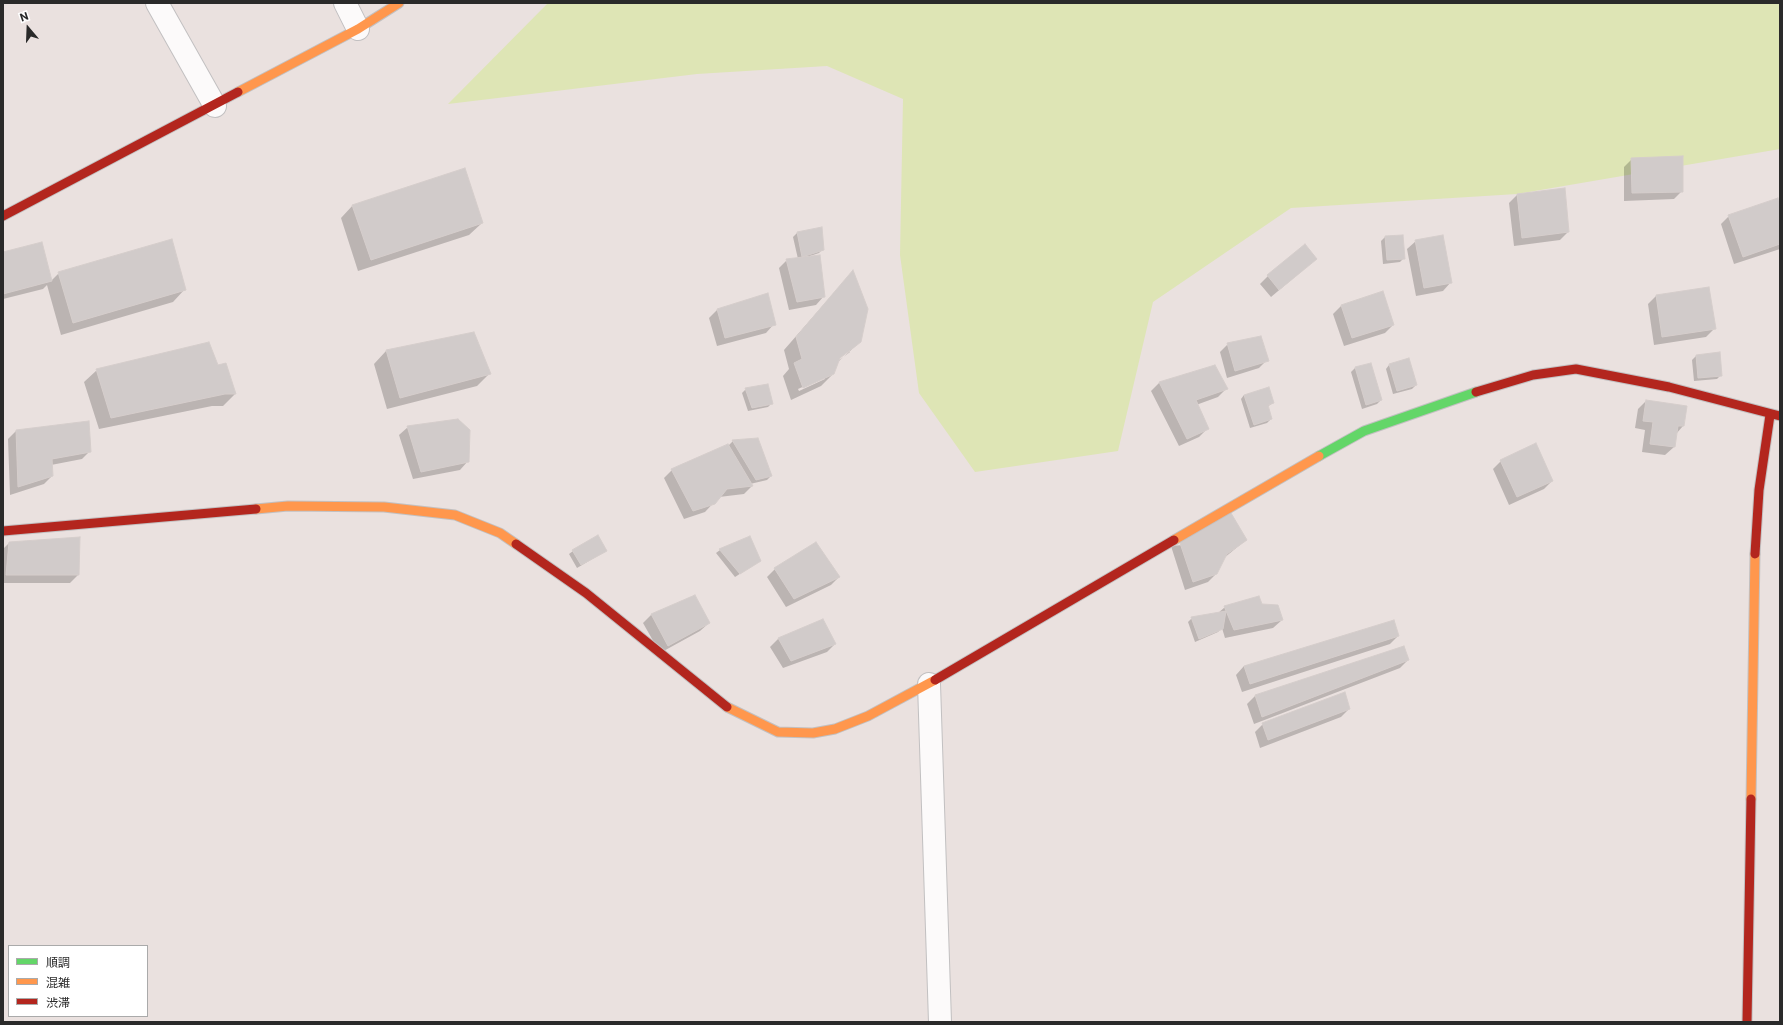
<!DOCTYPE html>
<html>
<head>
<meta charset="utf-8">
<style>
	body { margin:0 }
	#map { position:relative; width:1783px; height:1025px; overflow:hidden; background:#eae1df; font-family:Commissioner,"Noto Sans JP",sans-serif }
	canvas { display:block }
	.frame { position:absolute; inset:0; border:4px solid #2a2a2a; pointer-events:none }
	.legend { position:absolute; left:8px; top:945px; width:140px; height:72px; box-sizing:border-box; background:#fff; border:1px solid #aaa; margin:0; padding:5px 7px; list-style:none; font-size:12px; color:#2a2a2a }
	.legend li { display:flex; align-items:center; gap:8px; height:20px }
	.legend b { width:20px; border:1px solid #aaa }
	.north { position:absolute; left:8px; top:8px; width:40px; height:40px; -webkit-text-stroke:3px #fff; paint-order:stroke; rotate:341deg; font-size:11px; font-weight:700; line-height:16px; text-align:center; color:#2a2a2a }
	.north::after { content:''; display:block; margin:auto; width:14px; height:18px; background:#2a2a2a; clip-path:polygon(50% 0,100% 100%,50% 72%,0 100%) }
</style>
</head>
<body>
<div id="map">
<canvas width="1783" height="1025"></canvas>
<div class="frame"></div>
<ul class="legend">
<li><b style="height:5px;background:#63d668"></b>順調</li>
<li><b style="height:5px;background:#ff974d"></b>混雑</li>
<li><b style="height:5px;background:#b3261e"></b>渋滞</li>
</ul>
<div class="north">N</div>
</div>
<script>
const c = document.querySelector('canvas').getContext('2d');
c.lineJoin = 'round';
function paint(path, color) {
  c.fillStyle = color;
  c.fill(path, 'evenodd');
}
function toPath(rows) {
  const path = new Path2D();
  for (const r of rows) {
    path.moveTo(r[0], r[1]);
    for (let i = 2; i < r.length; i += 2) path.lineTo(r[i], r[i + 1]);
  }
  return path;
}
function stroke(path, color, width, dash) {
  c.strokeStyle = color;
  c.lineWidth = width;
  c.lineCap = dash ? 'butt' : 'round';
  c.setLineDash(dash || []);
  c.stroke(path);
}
paint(toPath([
	[548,3,1780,3,1780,149,1517,194,1291,208,1153,302,1118,451,975,472,919,393,900,255,903,99,827,66,697,74,448,104]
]), '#dee5b5');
paint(toPath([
	[1632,159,1682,191,1674,199,1624,201,1624,167],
	[1517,195,1568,232,1560,240,1514,246,1509,203],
	[353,205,482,223,469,235,358,271,341,218],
	[1780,206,1780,249,1734,264,1721,224,1729,216],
	[821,229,823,249,819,253,810,256,824,296,816,305,789,310,779,268,787,260,798,259,793,237,797,233],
	[1402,236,1404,258,1400,262,1383,264,1381,241,1385,237],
	[1416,241,1451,282,1443,291,1416,296,1407,249],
	[3,253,51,281,59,273,185,289,173,302,61,335,47,285,43,289,3,299],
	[1316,259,1271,297,1260,284,1268,276],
	[853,271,860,342,838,362,833,374,821,386,791,400,783,376,789,369,784,350],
	[850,349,850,352,837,362,836,360],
	[825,377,825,379,799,391,798,389],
	[1708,288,1714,329,1706,337,1654,345,1648,304,1656,296],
	[1383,292,1393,325,1385,333,1344,346,1333,314,1341,306],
	[717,310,774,324,766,333,717,346,709,318],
	[473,333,489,374,477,386,387,409,374,364,386,351],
	[1228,344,1267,360,1259,368,1227,378,1220,352],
	[1696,356,1721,375,1717,379,1694,381,1692,360],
	[225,364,235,394,223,406,212,406,99,429,84,382,97,370,217,367],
	[1370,364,1381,400,1377,404,1362,409,1351,372,1355,368],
	[1389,365,1416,385,1412,389,1393,394,1386,369],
	[1214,366,1226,389,1218,397,1196,405,1208,428,1199,437,1179,446,1151,391,1159,383],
	[746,389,772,403,768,407,748,411,742,393],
	[1244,395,1273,403,1267,407,1271,419,1267,423,1250,428,1241,399],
	[1646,401,1683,426,1676,434,1674,447,1665,455,1642,452,1645,430,1635,428,1638,409],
	[408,427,468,461,460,470,413,479,399,435],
	[16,431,90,451,82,459,51,465,52,476,44,484,10,495,8,439],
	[733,441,771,476,767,480,750,484,752,486,744,494,719,497,705,512,684,519,664,478,672,470,728,446],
	[1501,461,1552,481,1544,489,1509,505,1493,469],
	[79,538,78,575,70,583,3,583,3,549,9,543],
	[1246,540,1224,558,1216,574,1208,582,1185,590,1171,546],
	[720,550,760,561,735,577,716,553],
	[573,551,606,551,577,568,569,554],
	[775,569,839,577,831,585,786,607,767,577],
	[694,596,709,623,700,631,660,653,643,623,651,615],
	[1261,605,1282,620,1273,628,1225,638,1222,628,1218,632,1195,642,1188,622,1192,618,1217,614,1225,607],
	[823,621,835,644,827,652,783,668,770,647,778,639],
	[1398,636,1390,644,1242,692,1236,675,1244,666],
	[1408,660,1400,668,1254,724,1247,704,1255,696],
	[1349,709,1341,717,1260,748,1255,732,1263,724]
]), '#0003');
const building = toPath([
	[1683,156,1683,192,1632,193,1631,158,1683,156],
	[465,168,483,223,371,260,352,205,465,168],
	[1565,188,1569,232,1522,238,1517,194,1565,188],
	[1778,198,1780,203,1780,244,1743,257,1728,215,1778,198],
	[822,227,824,250,802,257,797,232,822,227],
	[1403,235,1405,259,1387,260,1385,236,1403,235],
	[1443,235,1452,283,1424,288,1415,240,1443,235],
	[172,239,186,290,73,323,58,272,172,239],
	[42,242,52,281,3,294,3,252,42,242],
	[1305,244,1317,259,1279,290,1267,275,1305,244],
	[820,255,825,297,797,302,786,259,820,255],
	[853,270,868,309,861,342,840,358,834,374,803,388,794,363,802,359,796,337,853,270],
	[1709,287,1716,329,1662,337,1656,295,1709,287],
	[1383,291,1394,325,1352,338,1341,305,1383,291],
	[768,293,776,325,725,338,717,309,768,293],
	[474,332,491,374,400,398,386,350,474,332],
	[1261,336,1269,361,1235,371,1227,343,1261,336],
	[209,342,218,365,226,363,236,394,225,394,111,418,96,369,209,342],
	[1720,352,1722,376,1698,378,1696,355,1720,352],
	[1409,358,1417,385,1397,391,1389,364,1409,358],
	[1371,363,1382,400,1366,405,1355,367,1371,363],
	[1215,365,1228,389,1196,400,1209,429,1187,439,1159,382,1215,365],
	[768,384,773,404,752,408,745,388,768,384],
	[1269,387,1274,403,1268,405,1272,419,1254,425,1244,395,1269,387],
	[1646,400,1687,406,1684,426,1678,426,1675,447,1650,444,1653,422,1643,421,1646,400],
	[458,419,470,430,469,462,421,472,407,426,458,419],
	[89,421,91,452,52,459,53,476,18,487,16,430,89,421],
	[758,438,772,476,756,480,732,440,758,438],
	[1536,443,1553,481,1517,497,1500,460,1536,443],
	[728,444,753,486,727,489,715,504,693,511,671,469,728,444],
	[1228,508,1247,540,1227,554,1217,574,1193,582,1178,537,1228,508],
	[598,535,607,551,581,565,572,550,598,535],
	[750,536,761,561,740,574,719,549,750,536],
	[80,537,79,575,6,575,9,542,80,537],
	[816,542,840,577,794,599,774,568,816,542],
	[695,595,710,623,668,646,651,614,695,595],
	[1259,596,1262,604,1278,605,1283,620,1234,630,1224,606,1259,596],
	[1226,611,1223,629,1199,639,1191,617,1226,611],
	[823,619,836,644,791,661,778,638,823,619],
	[1394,620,1399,636,1250,684,1244,666,1394,620],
	[1404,646,1409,660,1262,717,1255,695,1404,646],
	[1345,692,1350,709,1268,740,1262,723,1345,692]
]);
paint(building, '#d1cbca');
stroke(building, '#d5cdcb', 1);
const street = toPath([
	[157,3,215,106],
	[345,3,358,29],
	[929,684,940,1022]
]);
const fast = toPath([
	[1319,456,1364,431,1476,392]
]);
const slow = toPath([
	[238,92,358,29,399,3],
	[256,509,288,506,384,507,455,515,500,533,516,544],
	[1174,540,1319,456],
	[727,707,778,732,813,733,835,729,868,716,935,680],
	[1751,799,1755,554]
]);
const jam = toPath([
	[3,216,238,92],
	[1476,392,1533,375,1576,369,1669,387,1780,416],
	[3,531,256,509],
	[516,544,586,593,727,707],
	[1755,554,1759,490,1770,415],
	[935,680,1174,540],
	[1747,1022,1751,799]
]);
stroke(street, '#c2c0c1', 24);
stroke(fast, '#c2c0c1', 11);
stroke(slow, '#c2c0c1', 11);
stroke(jam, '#c2c0c1', 11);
stroke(street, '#fcfafa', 22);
stroke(fast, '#63d668', 9);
stroke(slow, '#ff974d', 9);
stroke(jam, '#b3261e', 9);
</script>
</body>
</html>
